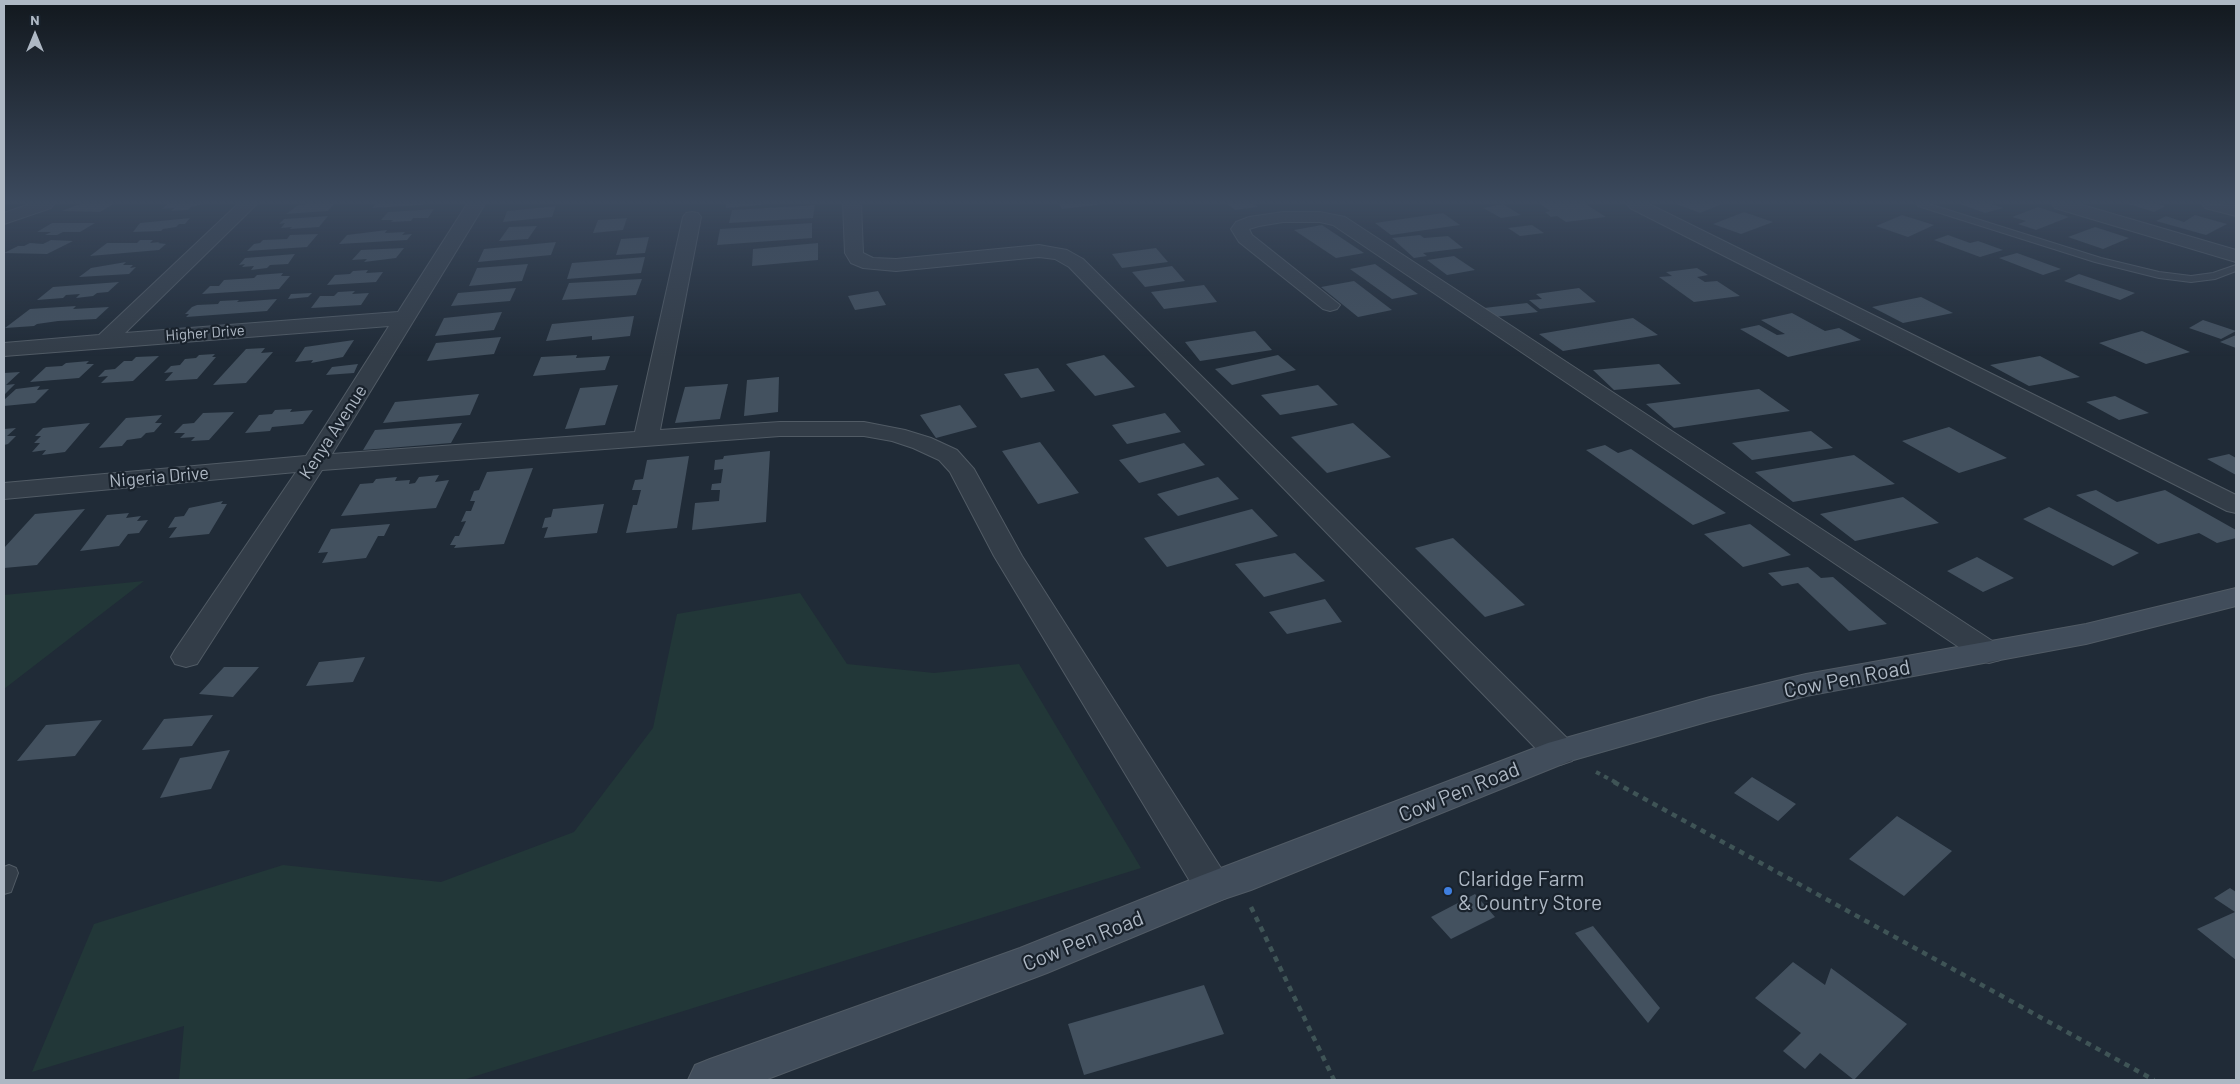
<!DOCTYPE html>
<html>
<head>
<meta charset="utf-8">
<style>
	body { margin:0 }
	#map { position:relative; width:2240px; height:1084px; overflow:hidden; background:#202b37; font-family:Barlow,sans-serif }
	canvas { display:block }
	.frame { position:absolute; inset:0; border:5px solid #aeb8c4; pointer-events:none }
	.north { position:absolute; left:10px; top:10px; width:50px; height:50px; -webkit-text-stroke:4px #19222c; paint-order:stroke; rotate:0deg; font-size:14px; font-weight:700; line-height:20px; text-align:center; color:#aeb8c4 }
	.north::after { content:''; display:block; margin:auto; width:18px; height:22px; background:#aeb8c4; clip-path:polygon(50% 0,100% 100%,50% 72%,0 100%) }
</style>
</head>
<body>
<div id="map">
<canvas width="2240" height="1084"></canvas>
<div class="frame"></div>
<div class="north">N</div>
</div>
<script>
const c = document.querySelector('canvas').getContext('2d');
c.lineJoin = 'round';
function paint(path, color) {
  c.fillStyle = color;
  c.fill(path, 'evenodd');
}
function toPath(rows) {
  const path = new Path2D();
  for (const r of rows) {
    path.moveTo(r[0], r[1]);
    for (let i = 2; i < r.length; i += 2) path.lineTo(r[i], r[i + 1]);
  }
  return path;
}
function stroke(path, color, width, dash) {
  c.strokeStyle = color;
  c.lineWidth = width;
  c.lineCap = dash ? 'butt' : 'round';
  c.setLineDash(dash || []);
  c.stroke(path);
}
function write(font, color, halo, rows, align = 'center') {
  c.font = font + ' Barlow,sans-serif';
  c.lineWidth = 4.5;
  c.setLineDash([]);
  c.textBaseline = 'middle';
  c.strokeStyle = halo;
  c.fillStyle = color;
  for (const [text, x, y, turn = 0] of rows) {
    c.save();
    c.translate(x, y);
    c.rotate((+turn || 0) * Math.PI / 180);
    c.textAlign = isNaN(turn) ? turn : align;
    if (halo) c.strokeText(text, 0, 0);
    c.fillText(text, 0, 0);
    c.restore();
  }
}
paint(toPath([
	[144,581,4,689,4,595],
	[800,593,847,664,934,673,1019,664,1141,868,463,1080,179,1080,184,1026,32,1072,94,924,283,865,441,882,574,832,653,728,677,614]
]), '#223738');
paint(toPath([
	[80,204,114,204,100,212,61,211],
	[167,204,204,204,191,207,188,210,171,211,174,208,162,209],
	[308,204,334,204,328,211,286,214,298,205],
	[376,204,423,204,423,205,372,208],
	[726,204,761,204,761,205,726,208],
	[1059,204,1098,204,1098,205,1062,209],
	[1227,204,1254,204,1258,207,1235,210],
	[1503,204,1521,215,1501,218,1483,208],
	[1540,204,1586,204,1606,217,1566,222,1557,216,1551,217,1545,212,1550,211],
	[1676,204,1722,204,1700,213],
	[1960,204,1992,204,2004,208,1985,213],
	[2128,204,2158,204,2166,206,2154,212],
	[815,205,813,218,729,223,732,210],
	[556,206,552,217,503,222,507,211],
	[2038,207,2069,217,2036,230,2018,224,2026,221,2012,217],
	[434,209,428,218,413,218,411,221,391,222,393,220,381,220,388,212],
	[1744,212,1773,222,1741,234,1713,224],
	[1443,213,1460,225,1391,235,1375,223],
	[1902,215,1934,225,1908,237,1876,226],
	[2195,215,2227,224,2206,235,2156,221,2166,216,2184,222],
	[328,216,319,227,290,229,292,227,281,228,285,223,279,224,284,219],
	[190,218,185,224,179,224,176,227,163,229,161,231,133,232,140,223],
	[627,218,623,230,593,233,598,220],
	[52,223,95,223,80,232,63,232,57,235,45,235,51,232,37,232],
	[812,223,812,238,717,245,720,229],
	[1322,225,1364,253,1336,258,1294,230],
	[1532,225,1544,233,1520,236,1508,228],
	[537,226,528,239,499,241,509,227],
	[2095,227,2129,238,2103,249,2068,237],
	[387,230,385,233,405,232,402,235,412,234,407,240,339,244,347,235],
	[318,234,307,247,247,251,254,244,260,243,263,240,287,239,290,235],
	[1420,235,1424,238,1448,236,1463,248,1423,253,1427,256,1414,258,1392,238],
	[1948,235,1970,243,1978,241,2003,250,1980,257,1934,240],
	[649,237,645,253,616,255,621,239],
	[51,240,73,241,47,254,4,253,18,246,24,246,30,243,43,244],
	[140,240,153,240,150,243,160,242,158,243,166,244,159,250,90,256,107,243,137,243],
	[556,242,551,255,478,262,484,249],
	[818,243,818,260,752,266,753,249],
	[404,248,396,258,364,262,367,259,352,260,361,250],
	[1156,248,1168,262,1122,268,1112,254],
	[2017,253,2061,269,2043,275,1999,258],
	[295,254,288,264,270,265,267,268,251,270,254,266,242,267,245,264,239,265,245,258],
	[1454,256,1475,270,1447,275,1427,260],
	[645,257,641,273,567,279,572,263],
	[126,262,123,265,133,265,130,268,136,267,129,274,79,277,91,268],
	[528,264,522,281,469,286,477,268],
	[1375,264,1418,294,1392,299,1350,269],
	[1172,266,1185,281,1145,287,1132,272],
	[1697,268,1708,275,1697,277,1705,282,1717,281,1740,296,1694,302,1659,277,1672,276,1666,272],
	[368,270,366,273,383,272,376,282,327,285,335,275,350,274,353,271],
	[283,273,281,276,290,276,279,289,202,294,210,286,219,286,224,280,254,278,257,275],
	[2079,274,2135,293,2120,300,2064,281],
	[642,279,636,295,562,300,569,283],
	[1354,281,1392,310,1358,317,1321,287],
	[119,282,108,292,97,293,93,296,76,298,80,294,66,295,63,298,37,300,53,287],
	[1204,285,1217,302,1164,309,1151,292],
	[516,288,510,301,451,306,458,293],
	[1579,288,1596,302,1540,309,1529,300,1542,299,1536,294],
	[355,291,352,294,369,293,361,305,311,308,320,296,334,296,338,292],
	[878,291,886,305,855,310,848,296],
	[312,293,308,297,288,299,291,294],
	[1921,297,1953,313,1903,323,1872,307],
	[277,299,267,311,186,317,189,314,185,314,192,307,197,305,218,304,220,301,239,300,237,302],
	[1527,303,1538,312,1495,317,1484,308],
	[76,306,73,309,109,307,96,319,58,321,37,324,34,326,5,328,30,309],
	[502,312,494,330,435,336,444,318],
	[1792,313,1825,331,1839,328,1861,340,1788,357,1740,329,1759,325,1777,335,1785,334,1761,320],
	[634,316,630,336,592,340,592,336,546,341,552,324],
	[1633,318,1658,335,1563,351,1539,334],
	[2203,320,2236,331,2221,339,2189,328],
	[1255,331,1272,350,1200,361,1185,342],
	[2142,331,2190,352,2146,364,2099,343],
	[2236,335,2236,348,2220,342],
	[501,337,494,354,427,361,436,343],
	[354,340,343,357,311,363,313,360,295,362,305,347],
	[265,348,261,353,273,352,246,383,213,385,246,349],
	[215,354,212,357,216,357,197,379,165,381,173,372,164,373,171,366,180,365,185,359,196,358,199,355],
	[577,355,576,358,610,356,605,370,533,376,541,357],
	[1104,355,1135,387,1095,396,1066,364],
	[1278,355,1296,370,1232,385,1215,369],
	[159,356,133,381,101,383,108,376,98,377,105,370,115,369,124,361,132,361,136,357],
	[2040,356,2080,377,2029,386,1990,365],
	[89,361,86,364,94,364,79,378,30,382,46,367,62,366,66,363],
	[358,364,354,373,326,375,332,367],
	[1659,364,1681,384,1614,390,1593,370],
	[1038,368,1055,391,1021,398,1004,374],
	[20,372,6,385,15,384,4,395,4,373],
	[779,377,778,412,744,416,747,380],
	[728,384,720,419,675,423,685,387],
	[618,385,605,425,565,429,580,388],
	[1318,385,1338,405,1280,415,1261,395],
	[40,386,37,390,49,389,35,403,4,406,4,400,16,389],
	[1759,389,1790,411,1674,428,1646,404],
	[479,394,470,415,383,423,395,402],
	[2115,396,2149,413,2119,420,2086,402],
	[960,405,977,427,936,438,920,415],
	[292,409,290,412,313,410,303,424,272,427,270,431,245,433,259,415,272,414,275,410],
	[234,412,209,440,191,441,195,437,180,438,185,433,174,433,183,424,194,423,203,413],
	[1165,413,1181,432,1127,444,1112,425],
	[162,415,155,423,162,423,154,432,146,433,141,438,127,440,122,446,99,448,126,418],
	[90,423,65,452,42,455,46,450,32,452,40,443,34,443,41,436,35,436,43,428],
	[462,423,451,443,363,450,375,430],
	[1353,423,1391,457,1327,473,1291,437],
	[1949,427,2007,458,1959,473,1902,441],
	[16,428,7,436,16,436,8,444,4,445,4,429],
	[1811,431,1833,448,1752,460,1732,443],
	[1040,442,1079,493,1038,504,1002,451],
	[1184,443,1205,465,1139,483,1119,460],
	[1605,445,1618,453,1631,449,1726,513,1693,525,1586,450],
	[770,451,766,522,692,530,695,503,719,501,720,490,711,490,712,484,721,483,723,469,714,470,715,460,723,459,724,456],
	[2229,454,2236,458,2236,475,2207,459],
	[1854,455,1895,484,1793,502,1755,472],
	[689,456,677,528,626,533,633,505,637,505,641,490,632,490,635,480,643,479,647,460],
	[533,468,504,544,454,548,456,545,450,545,455,536,459,536,466,521,461,522,466,511,471,511,475,501,470,501,474,491,479,490,487,472],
	[439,475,435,482,449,480,436,508,341,516,360,484,373,483,376,479,397,477,395,481,410,480,409,484,415,483,419,477],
	[1218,477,1239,499,1178,516,1157,494],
	[2096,490,2117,502,2165,490,2236,530,2236,538,2217,543,2199,533,2158,544,2076,495],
	[1903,497,1939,523,1855,541,1820,514],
	[223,501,221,504,227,504,209,534,169,538,177,527,168,528,175,517,184,516,189,508],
	[604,504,597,533,544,538,548,527,542,528,545,518,551,517,553,509],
	[2049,507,2139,553,2113,566,2023,519],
	[85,509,37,565,4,568,4,548,35,514],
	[1252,509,1278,536,1167,567,1144,538],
	[129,513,126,518,141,516,137,521,148,520,139,533,128,534,119,546,80,551,107,515],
	[390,524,384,536,378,536,366,558,322,563,328,552,318,553,331,529],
	[1750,524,1791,555,1743,567,1704,534],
	[1453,538,1525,605,1485,617,1415,548],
	[1295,553,1325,581,1264,597,1235,564],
	[1977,557,2014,578,1983,592,1947,571],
	[1808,567,1821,578,1833,577,1887,624,1849,631,1798,583,1782,586,1768,573],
	[1325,599,1342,622,1287,634,1269,612],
	[365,657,353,682,306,686,319,662],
	[224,667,259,667,233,697,199,694],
	[213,715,192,746,142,750,164,719],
	[102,720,75,756,17,761,46,725],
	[230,750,211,789,160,798,180,758],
	[1752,777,1796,804,1778,821,1734,793],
	[1897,816,1952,851,1904,896,1849,859],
	[2230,888,2236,892,2236,960,2197,929,2235,912,2214,898],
	[1475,894,1495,917,1451,939,1431,917],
	[1593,926,1660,1008,1648,1023,1575,933],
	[1793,962,1825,985,1831,968,1907,1024,1854,1080,1820,1053,1805,1069,1783,1051,1801,1033,1755,998],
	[1204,985,1224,1034,1084,1075,1068,1024]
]), '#43515f');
const service = toPath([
	[1917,204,1929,204,2101,258,2159,272,2191,276,2213,273,2236,265,2236,271,2215,279,2191,282,2159,278,2095,262,1918,206,1917,204],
	[9,865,16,868,18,873,11,892,4,894,4,867,9,865]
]);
const minor = toPath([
	[29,204,54,204,51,208,4,224,4,213,29,204],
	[238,204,257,204,125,333,398,312,467,204,485,204,332,454,635,432,683,217,686,213,692,212,698,213,701,217,660,430,780,422,864,422,905,430,931,438,957,450,974,469,1022,556,1226,876,1232,887,1226,898,1213,903,1200,898,994,556,950,472,939,460,913,448,892,441,864,436,780,436,322,470,197,664,186,667,175,664,171,657,175,650,296,472,4,499,4,483,306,456,389,326,4,356,4,343,99,335,238,204],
	[843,204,861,204,863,253,873,258,896,259,1039,245,1067,250,1083,259,1572,743,1577,752,1572,761,1560,765,1548,761,1069,267,1055,259,1039,257,896,271,863,268,851,263,845,253,843,204],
	[1627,204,1649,204,2236,495,2236,513,2227,511,1630,208,1627,204],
	[2202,204,2236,206,2236,216,2205,208,2202,204],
	[1283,212,1320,212,1345,217,2000,646,2004,653,2000,660,1989,663,1978,660,1333,225,1320,222,1283,222,1259,226,1249,229,1252,235,1340,305,1337,309,1330,311,1323,309,1239,242,1231,229,1236,222,1249,217,1283,212]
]);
const tertiary = toPath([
	[2052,204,2079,204,2236,250,2236,262,2055,208,2052,204]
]);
const secondary = toPath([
	[2236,588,2236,606,2086,644,1806,696,1710,721,1570,761,1251,890,1224,899,1047,973,765,1080,688,1080,695,1065,710,1059,1020,948,1200,876,1548,743,1710,697,1806,674,2086,624,2236,588]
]);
stroke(service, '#515b65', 2);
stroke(minor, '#515b65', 2);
stroke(tertiary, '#515b65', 2);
stroke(secondary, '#515b65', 2);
stroke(toPath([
	[1596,772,1617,783]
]), '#3f5456', 4, [4.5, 4.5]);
stroke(toPath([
	[1614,782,2154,1080],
	[1251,907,1334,1080]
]), '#3f5456', 4.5, [5.5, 5.5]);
paint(service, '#333d48');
paint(minor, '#333d48');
paint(tertiary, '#333d48');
paint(secondary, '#414d5b');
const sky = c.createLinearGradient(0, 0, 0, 356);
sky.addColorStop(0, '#12181e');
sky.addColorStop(0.57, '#3c4a5e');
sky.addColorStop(1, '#3c4a5e00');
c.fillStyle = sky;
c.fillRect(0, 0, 2240, 356);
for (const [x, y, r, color] of [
	[1448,891,5,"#3f7fe0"]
]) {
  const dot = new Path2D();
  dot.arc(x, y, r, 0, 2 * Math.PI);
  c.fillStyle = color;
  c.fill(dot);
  stroke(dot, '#19222c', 2);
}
write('15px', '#aeb8c4', '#19222c', [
	["Higher Drive",205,333,-4]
]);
write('18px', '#aeb8c4', '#19222c', [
	["Kenya Avenue",333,432,-57],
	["Nigeria Drive",159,477,-5]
]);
write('21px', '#aeb8c4', '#19222c', [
	["Cow Pen Road",1847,679,-11],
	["Cow Pen Road",1459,792,-22],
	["Cow Pen Road",1083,941,-22]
]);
write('21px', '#aeb8c4', '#19222c', [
	["Claridge Farm",1458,879],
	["& Country Store",1458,903]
], 'left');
</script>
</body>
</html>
